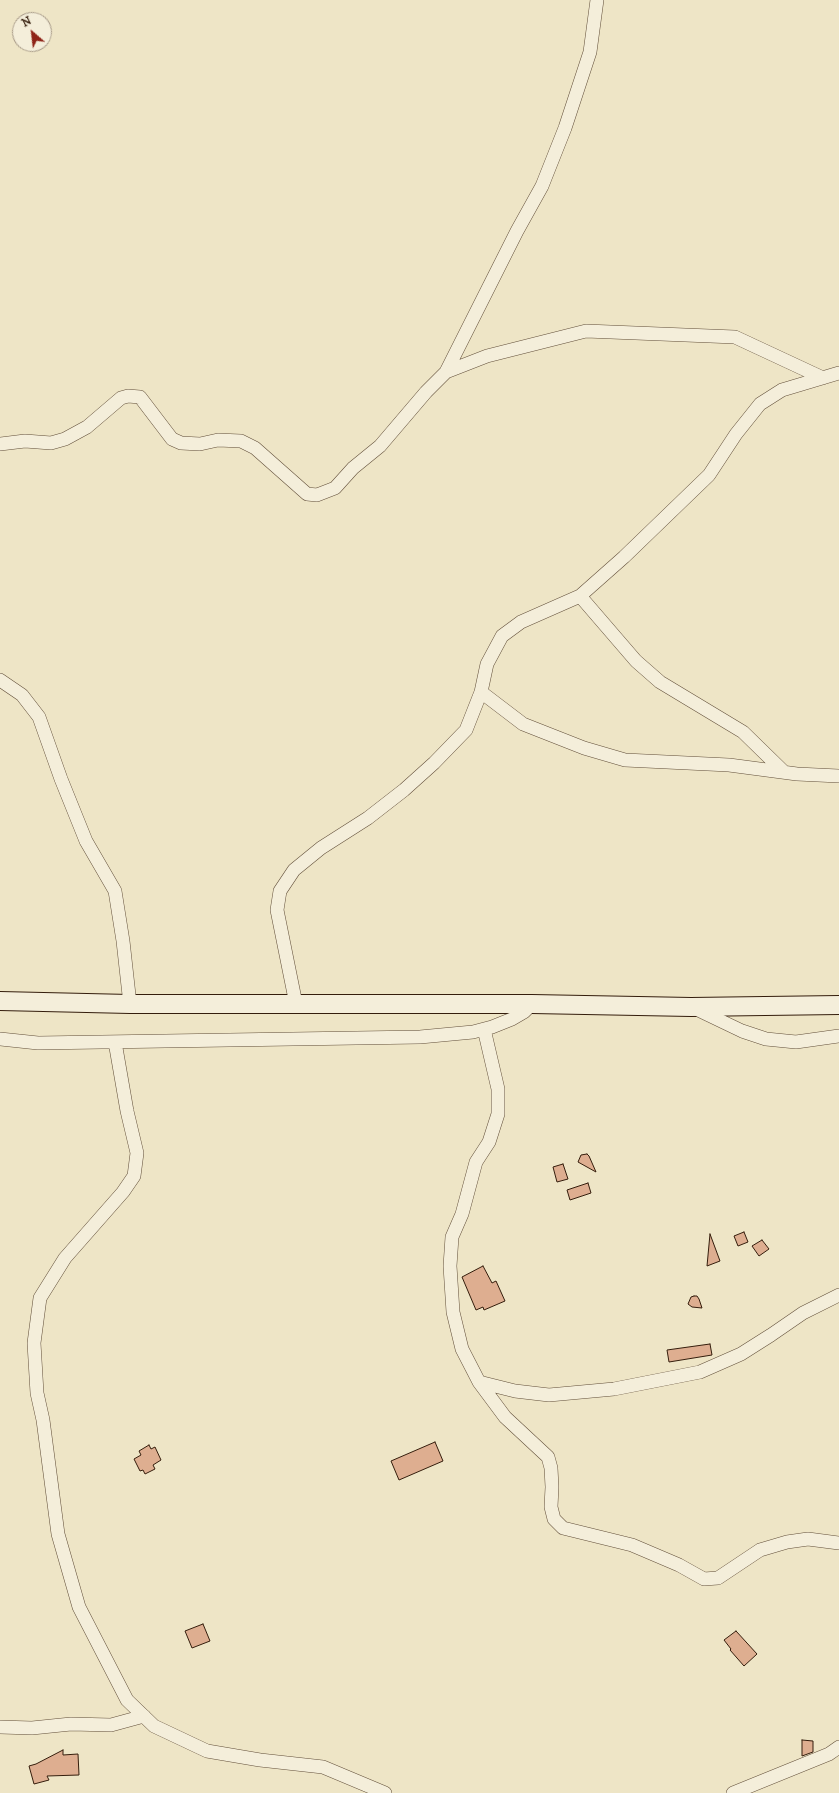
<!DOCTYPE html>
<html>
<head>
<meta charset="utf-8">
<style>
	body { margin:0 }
	#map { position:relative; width:839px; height:1793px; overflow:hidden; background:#eee5c6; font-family:"IM FELL DW Pica",serif }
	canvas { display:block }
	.north { position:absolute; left:12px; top:12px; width:40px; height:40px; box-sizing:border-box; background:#f4eeda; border:1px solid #a79a88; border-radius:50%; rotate:332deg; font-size:11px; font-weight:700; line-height:16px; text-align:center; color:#341d0c }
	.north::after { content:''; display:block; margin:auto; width:14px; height:18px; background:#8f2418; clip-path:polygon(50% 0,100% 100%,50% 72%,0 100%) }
</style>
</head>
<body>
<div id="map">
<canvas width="839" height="1793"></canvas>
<div class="north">N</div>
</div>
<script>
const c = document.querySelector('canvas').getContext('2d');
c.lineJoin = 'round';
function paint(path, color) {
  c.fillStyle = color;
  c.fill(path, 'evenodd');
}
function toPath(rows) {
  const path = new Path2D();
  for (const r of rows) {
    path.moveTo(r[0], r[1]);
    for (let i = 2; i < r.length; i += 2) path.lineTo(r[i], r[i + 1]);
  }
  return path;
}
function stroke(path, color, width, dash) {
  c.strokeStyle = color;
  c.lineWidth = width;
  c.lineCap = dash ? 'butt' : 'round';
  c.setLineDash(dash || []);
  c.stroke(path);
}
const building = toPath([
	[587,1154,589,1156,596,1172,578,1162,581,1155,587,1154],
	[563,1164,568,1179,557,1182,553,1167,563,1164],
	[588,1183,591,1193,570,1200,567,1190,588,1183],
	[744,1232,748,1242,738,1246,734,1236,744,1232],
	[710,1234,720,1261,707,1266,710,1234],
	[762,1240,769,1249,759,1256,752,1246,762,1240],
	[483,1266,492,1283,496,1281,505,1301,484,1310,483,1307,476,1310,462,1277,483,1266],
	[694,1296,697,1296,699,1299,702,1308,692,1307,688,1304,691,1297,694,1296],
	[710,1344,712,1355,669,1362,667,1350,710,1344],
	[435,1442,443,1461,399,1480,391,1461,435,1442],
	[149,1445,151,1449,155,1447,161,1460,153,1465,155,1469,145,1474,143,1470,140,1471,134,1459,141,1455,139,1451,149,1445],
	[203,1624,210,1641,192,1648,185,1631,203,1624],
	[736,1631,757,1654,744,1666,730,1650,731,1649,724,1640,736,1631],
	[802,1740,813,1741,813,1752,802,1756,802,1740],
	[63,1750,63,1755,78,1754,79,1775,47,1776,49,1780,34,1784,29,1766,36,1764,63,1750]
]);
paint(building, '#deae90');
stroke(building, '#341d0c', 1);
const street = toPath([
	[446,372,517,231,542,186,565,128,590,52,597,0],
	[0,444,25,441,51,443,65,439,87,427,121,398,128,396,140,397,172,439,181,443,200,444,218,440,241,441,255,448,307,494,317,495,335,488,353,468,380,446,426,392,446,372,487,356,586,331,735,337,823,378],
	[580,596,636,661,660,682,743,732,784,772],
	[0,680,22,695,39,717,61,779,86,841,115,891,123,941,130,1004],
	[481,692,523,724,584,748,625,760,729,765,797,774,839,776],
	[296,1004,277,910,280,891,294,870,321,848,368,818,404,790,434,763,466,730,481,692,487,664,502,636,521,622,580,596,624,557,709,475,736,434,760,404,782,390,839,373],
	[694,1008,742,1031,766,1039,796,1042,839,1036],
	[484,1029,498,1089,498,1114,489,1142,476,1162,462,1214,452,1237,450,1266,453,1312,462,1349,479,1382,505,1417,548,1457,551,1468,552,1487,551,1507,554,1519,563,1528,632,1545,679,1565,704,1579,718,1578,760,1550,787,1542,808,1539,839,1543],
	[0,1039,38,1043,420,1037,473,1032,492,1027,512,1019,524,1012,532,1004],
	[115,1042,127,1111,137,1153,134,1176,123,1192,65,1258,40,1298,34,1343,37,1393,43,1420,58,1534,79,1607,127,1700,154,1726,207,1751,260,1760,323,1767,385,1793],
	[479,1382,515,1391,549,1395,614,1389,700,1372,741,1354,771,1335,803,1313,839,1295],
	[0,1727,32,1728,71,1724,111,1725,144,1716],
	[733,1793,829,1754,839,1747]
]);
const secondary = toPath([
	[0,1001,130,1004,532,1004,691,1007,839,1005]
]);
stroke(street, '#624f3a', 14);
stroke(secondary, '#341d0c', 20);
stroke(street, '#f4eeda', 13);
stroke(secondary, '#f4eeda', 18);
</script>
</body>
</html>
